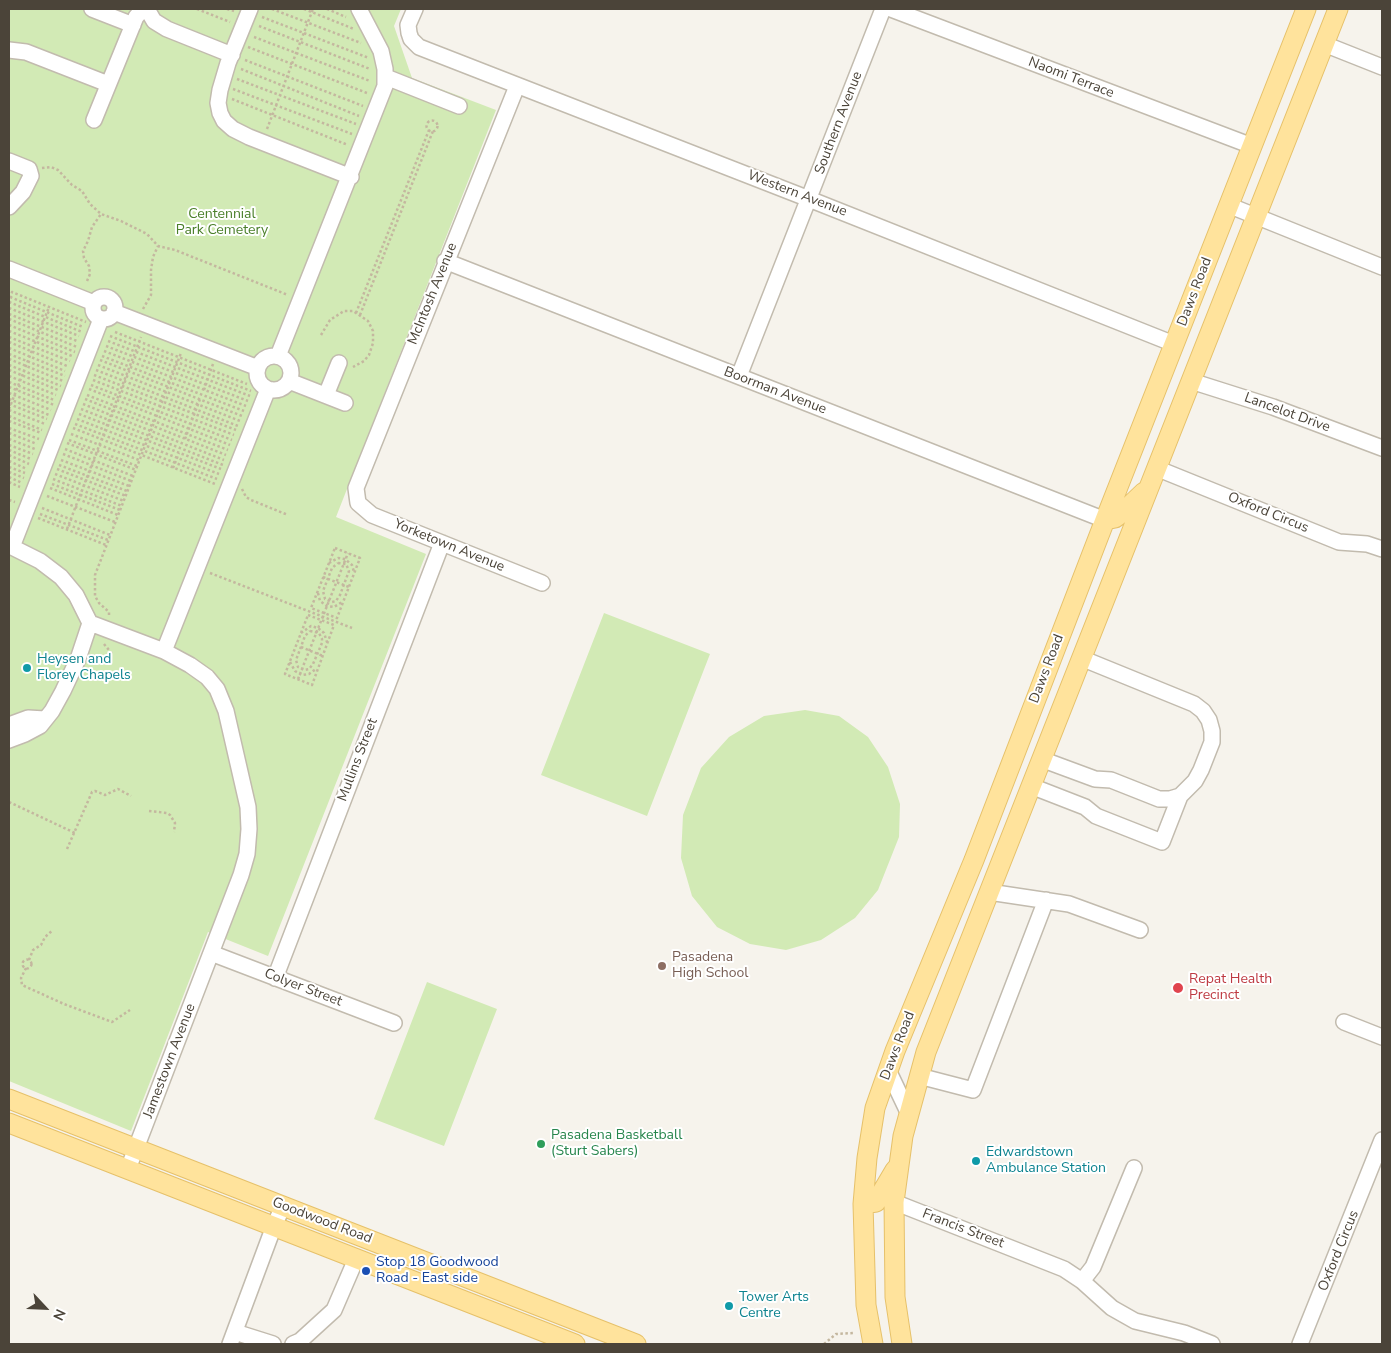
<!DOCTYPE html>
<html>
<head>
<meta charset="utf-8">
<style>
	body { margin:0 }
	#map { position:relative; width:1391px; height:1353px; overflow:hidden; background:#f6f3ec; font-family:"Nunito Sans",sans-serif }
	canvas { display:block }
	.frame { position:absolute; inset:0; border:10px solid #4b4439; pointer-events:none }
	.north { position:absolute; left:20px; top:1283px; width:50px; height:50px; -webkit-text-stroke:4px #fff; paint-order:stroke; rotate:115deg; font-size:14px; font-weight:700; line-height:20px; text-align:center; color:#4b4439 }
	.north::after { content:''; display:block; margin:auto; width:18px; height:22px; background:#4b4439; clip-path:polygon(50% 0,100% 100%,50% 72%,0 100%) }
</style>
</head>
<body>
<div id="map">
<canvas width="1391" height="1353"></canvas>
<div class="frame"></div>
<div class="north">N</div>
</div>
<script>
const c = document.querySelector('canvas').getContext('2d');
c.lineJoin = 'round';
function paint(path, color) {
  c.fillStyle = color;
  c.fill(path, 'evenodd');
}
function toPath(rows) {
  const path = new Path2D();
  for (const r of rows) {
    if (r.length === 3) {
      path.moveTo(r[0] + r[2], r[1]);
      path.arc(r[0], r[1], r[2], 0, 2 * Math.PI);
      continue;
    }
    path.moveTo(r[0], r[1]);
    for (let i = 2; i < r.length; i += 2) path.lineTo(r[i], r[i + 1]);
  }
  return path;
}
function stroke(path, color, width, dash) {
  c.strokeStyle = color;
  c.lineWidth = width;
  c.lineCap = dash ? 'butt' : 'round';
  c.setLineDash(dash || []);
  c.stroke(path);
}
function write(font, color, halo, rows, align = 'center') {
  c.font = font + ' "Nunito Sans",sans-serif';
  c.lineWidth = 4;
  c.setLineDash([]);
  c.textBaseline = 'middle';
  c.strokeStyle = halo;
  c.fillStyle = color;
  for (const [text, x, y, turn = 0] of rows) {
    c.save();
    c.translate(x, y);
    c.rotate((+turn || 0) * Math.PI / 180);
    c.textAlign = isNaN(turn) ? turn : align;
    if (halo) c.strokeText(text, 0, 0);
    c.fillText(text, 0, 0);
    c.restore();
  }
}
paint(toPath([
	[9,9,401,9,394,26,412,78,496,110,336,517,426,554,268,956,208,932,131,1131,9,1081],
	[604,613,710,654,647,816,541,775],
	[805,710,839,716,868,737,888,767,900,804,899,837,878,890,855,918,821,940,786,950,750,944,717,927,692,896,681,858,683,815,701,768,729,737,764,716],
	[427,982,497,1009,444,1146,374,1119]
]), '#d2eab5');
const minor = toPath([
	[92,9,133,25],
	[147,9,154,21,167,29,232,55],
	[250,9,228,63,220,90,218,103,220,113,224,121,233,129,249,137,351,177],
	[415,9,408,25,409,33,411,39,419,47,809,199,1174,344],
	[891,9,1252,146],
	[1324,44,1382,67],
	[9,50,26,52,108,84],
	[386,77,459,106],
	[517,86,356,488,358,503,372,515,542,583],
	[94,120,136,17,143,9],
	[9,161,29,169,31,176,23,192,9,207],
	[1228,205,1382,267],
	[445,261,1105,520],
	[9,269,94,303],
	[104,308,11],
	[114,312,258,368],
	[278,356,385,86,385,69,381,51,359,9],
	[274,373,17],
	[739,376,883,9],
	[289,381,345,403],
	[1191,381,1273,407,1382,448],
	[326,395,339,363],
	[1156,468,1339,542,1367,544,1382,549],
	[9,547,12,547,40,561,61,577,76,595,90,623,78,659,63,691,52,711,40,726,25,734,9,740],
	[12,547,101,319],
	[90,623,164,651,190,665,207,677,217,689,226,711,248,807,249,829,247,854,241,875,128,1169],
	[164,651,268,389],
	[9,725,28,718,45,719],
	[1041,759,1095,779,1111,780,1159,799,1170,799,1180,796,1195,781,1201,770,1212,742,1212,731,1209,720,1203,711,1194,704,1081,658],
	[1031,786,1085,807,1096,816,1162,842,1180,796],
	[989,892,1069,904,1140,930],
	[211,953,394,1023],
	[275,978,442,543],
	[1344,1022,1382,1037],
	[888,1070,909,1114],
	[919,1076,973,1090,1046,900],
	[894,1202,1064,1269,1082,1281,1112,1308,1135,1321,1184,1333,1212,1344],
	[1082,1281,1093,1267,1134,1168],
	[235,1332,273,1344],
	[230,1344,274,1226,283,1206],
	[293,1344,300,1341,334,1310,356,1259],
	[1300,1344,1382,1140]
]);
const major = toPath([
	[1105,520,1115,518,1123,512,1144,492],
	[9,1099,636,1344],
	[9,1123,575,1344],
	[863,1204,876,1202,895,1170],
	[873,1344,866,1305,863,1204,867,1158,875,1108,895,1051,974,860,1105,520,1306,9],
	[902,1344,895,1297,894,1202,903,1136,926,1052,1338,9]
]);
stroke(minor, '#c2bbae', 18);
stroke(major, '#e6c16a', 21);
stroke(toPath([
	[197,9,230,22],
	[227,9,234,11],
	[272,9,361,43],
	[304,9,354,29],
	[327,9,346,17],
	[262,17,369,58],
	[259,26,370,69],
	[254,37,370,81],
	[248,47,367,93,368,92],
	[245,60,363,106],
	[241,69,359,116],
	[237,79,356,124],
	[233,89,352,134],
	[232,99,348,145],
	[432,126,5.5],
	[267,129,313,9],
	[42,168,51,167,58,170,72,185,82,191,90,204,101,214,121,221,147,234,158,246,175,250,288,295],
	[87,281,90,274,89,266,84,258,83,251,88,241,92,227,101,214],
	[10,297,83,327],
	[9,302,82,332],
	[9,303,12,292,86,322],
	[9,308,79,336],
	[143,309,151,295,151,270,153,257,158,246],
	[356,313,429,130],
	[9,314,77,341],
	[360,315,433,131],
	[9,319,77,347],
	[9,325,75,352],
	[9,331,72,356],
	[115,332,247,384],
	[321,335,330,320,344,311,353,311,368,321,373,331,373,343,369,355,364,361,353,367],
	[110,336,251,391],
	[9,337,70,361],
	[108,341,250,396],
	[9,342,67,366],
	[106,346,248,401],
	[9,348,65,371],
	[104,351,246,406],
	[9,354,65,376],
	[102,356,244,411],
	[9,359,63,381],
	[100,360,242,416],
	[9,365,61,386],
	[98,365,240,421],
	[9,370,58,390],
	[96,370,238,426],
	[94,375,236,430],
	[9,376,56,395],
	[93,380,234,435],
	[9,382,54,400],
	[91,385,232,440],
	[9,387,54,405],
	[89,389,230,445],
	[204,390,213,364],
	[9,393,51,410],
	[87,395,228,450],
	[9,399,49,415],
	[85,399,226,455],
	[9,404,47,419],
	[83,404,224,460],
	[9,409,49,307],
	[81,409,223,465],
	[9,410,45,424],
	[79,414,221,469],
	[9,416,42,430],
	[77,419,219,474],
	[9,421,41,433],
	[75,424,217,479],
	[9,428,39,439],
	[73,428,215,484],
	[9,433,37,444],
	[71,434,139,460],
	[9,439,35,449],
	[185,439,200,399],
	[69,440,137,466],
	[67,443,136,470],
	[9,445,33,454],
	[65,449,133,476],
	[9,450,31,459],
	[63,454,131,481],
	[9,455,29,464],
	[61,460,129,486],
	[9,461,27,469],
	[59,465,127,491],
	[9,467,25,473],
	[173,468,179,453],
	[57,469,126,496],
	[9,472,24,478],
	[55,474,124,501],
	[9,477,22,483],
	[53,479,122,506],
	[9,482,20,487],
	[52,484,120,510],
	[50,488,118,515],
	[242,489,246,497,251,500,288,515],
	[47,496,115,522],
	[9,500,15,502],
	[42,508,110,535],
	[40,514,108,540],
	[38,518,106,545],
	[67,529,141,337],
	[335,548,360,558,337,618,311,608,335,548],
	[329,563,338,558,345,559,352,565,354,572],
	[338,563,346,564,349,571,340,595,336,601,332,602,325,599,323,591,332,568,338,563],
	[210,573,352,628],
	[323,577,349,587],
	[318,593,320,601,327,606,334,607,342,602],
	[109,615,109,612,99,603,95,596,95,575,181,353],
	[308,615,334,625,312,685,285,674,308,615],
	[310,631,319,633,322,639,322,643,313,664,309,669,304,670,298,667,296,660,305,636,310,631],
	[301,633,311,626,318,628,324,633,327,642],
	[104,644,113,655],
	[301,647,323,656],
	[290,662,295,671,302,675,309,674,316,669],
	[298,679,348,553],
	[9,802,75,833],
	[149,811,167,813,170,815,175,823,174,832],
	[67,849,92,792,95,791,105,795,118,789,131,796],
	[27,964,4.5],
	[29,960,33,950,41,945,45,937,53,930],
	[26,968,21,978,22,985,64,1004,112,1022,130,1010],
	[824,1344,836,1334,854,1333]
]), '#c4b79f', 2.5, [2.5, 2.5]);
stroke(minor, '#fff', 15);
stroke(major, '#ffe39c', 19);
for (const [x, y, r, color] of [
	[27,668,5,"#0f9aa8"],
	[662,966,5,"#8d6e63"],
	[1178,988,6,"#e0444e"],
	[541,1144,5,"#2e9e5b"],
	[976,1161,5,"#0f9aa8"],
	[366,1271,5,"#1a4fb4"],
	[729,1306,5,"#0f9aa8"]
]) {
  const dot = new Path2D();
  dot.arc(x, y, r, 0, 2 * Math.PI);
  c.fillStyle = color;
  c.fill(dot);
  stroke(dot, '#fff', 2);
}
write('14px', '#4b4439', '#fff', [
	["Naomi Terrace",1071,78,21],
	["Southern Avenue",839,123,-69],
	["Western Avenue",797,194,21],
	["Daws Road",1195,292,-69],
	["McIntosh Avenue",433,294,-68],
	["Boorman Avenue",775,391,21],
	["Lancelot Drive",1287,413,20],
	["Oxford Circus",1268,513,22],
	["Yorketown Avenue",449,546,22],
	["Daws Road",1047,669,-69],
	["Mullins Street",358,760,-69],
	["Colyer Street",303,988,21],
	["Daws Road",898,1046,-69],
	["Jamestown Avenue",170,1061,-69],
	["Goodwood Road",322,1221,21],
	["Francis Street",963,1229,21],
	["Oxford Circus",1339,1251,-68]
]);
write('14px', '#4a7f2a', '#fff', [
	["Centennial",222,215],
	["Park Cemetery",222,231]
]);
write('14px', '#0d838f', '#fff', [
	["Heysen and",37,660],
	["Florey Chapels",37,676],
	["Edwardstown",986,1153],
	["Ambulance Station",986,1169],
	["Tower Arts",739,1298],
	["Centre",739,1314]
], 'left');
write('14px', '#785e54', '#fff', [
	["Pasadena",672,958],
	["High School",672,974]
], 'left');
write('14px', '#be3a42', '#fff', [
	["Repat Health",1189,980],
	["Precinct",1189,996]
], 'left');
write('14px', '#27864d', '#fff', [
	["Pasadena Basketball",551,1136],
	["(Sturt Sabers)",551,1152]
], 'left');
write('14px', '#164399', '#fff', [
	["Stop 18 Goodwood",376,1263],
	["Road - East side",376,1279]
], 'left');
</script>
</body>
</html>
